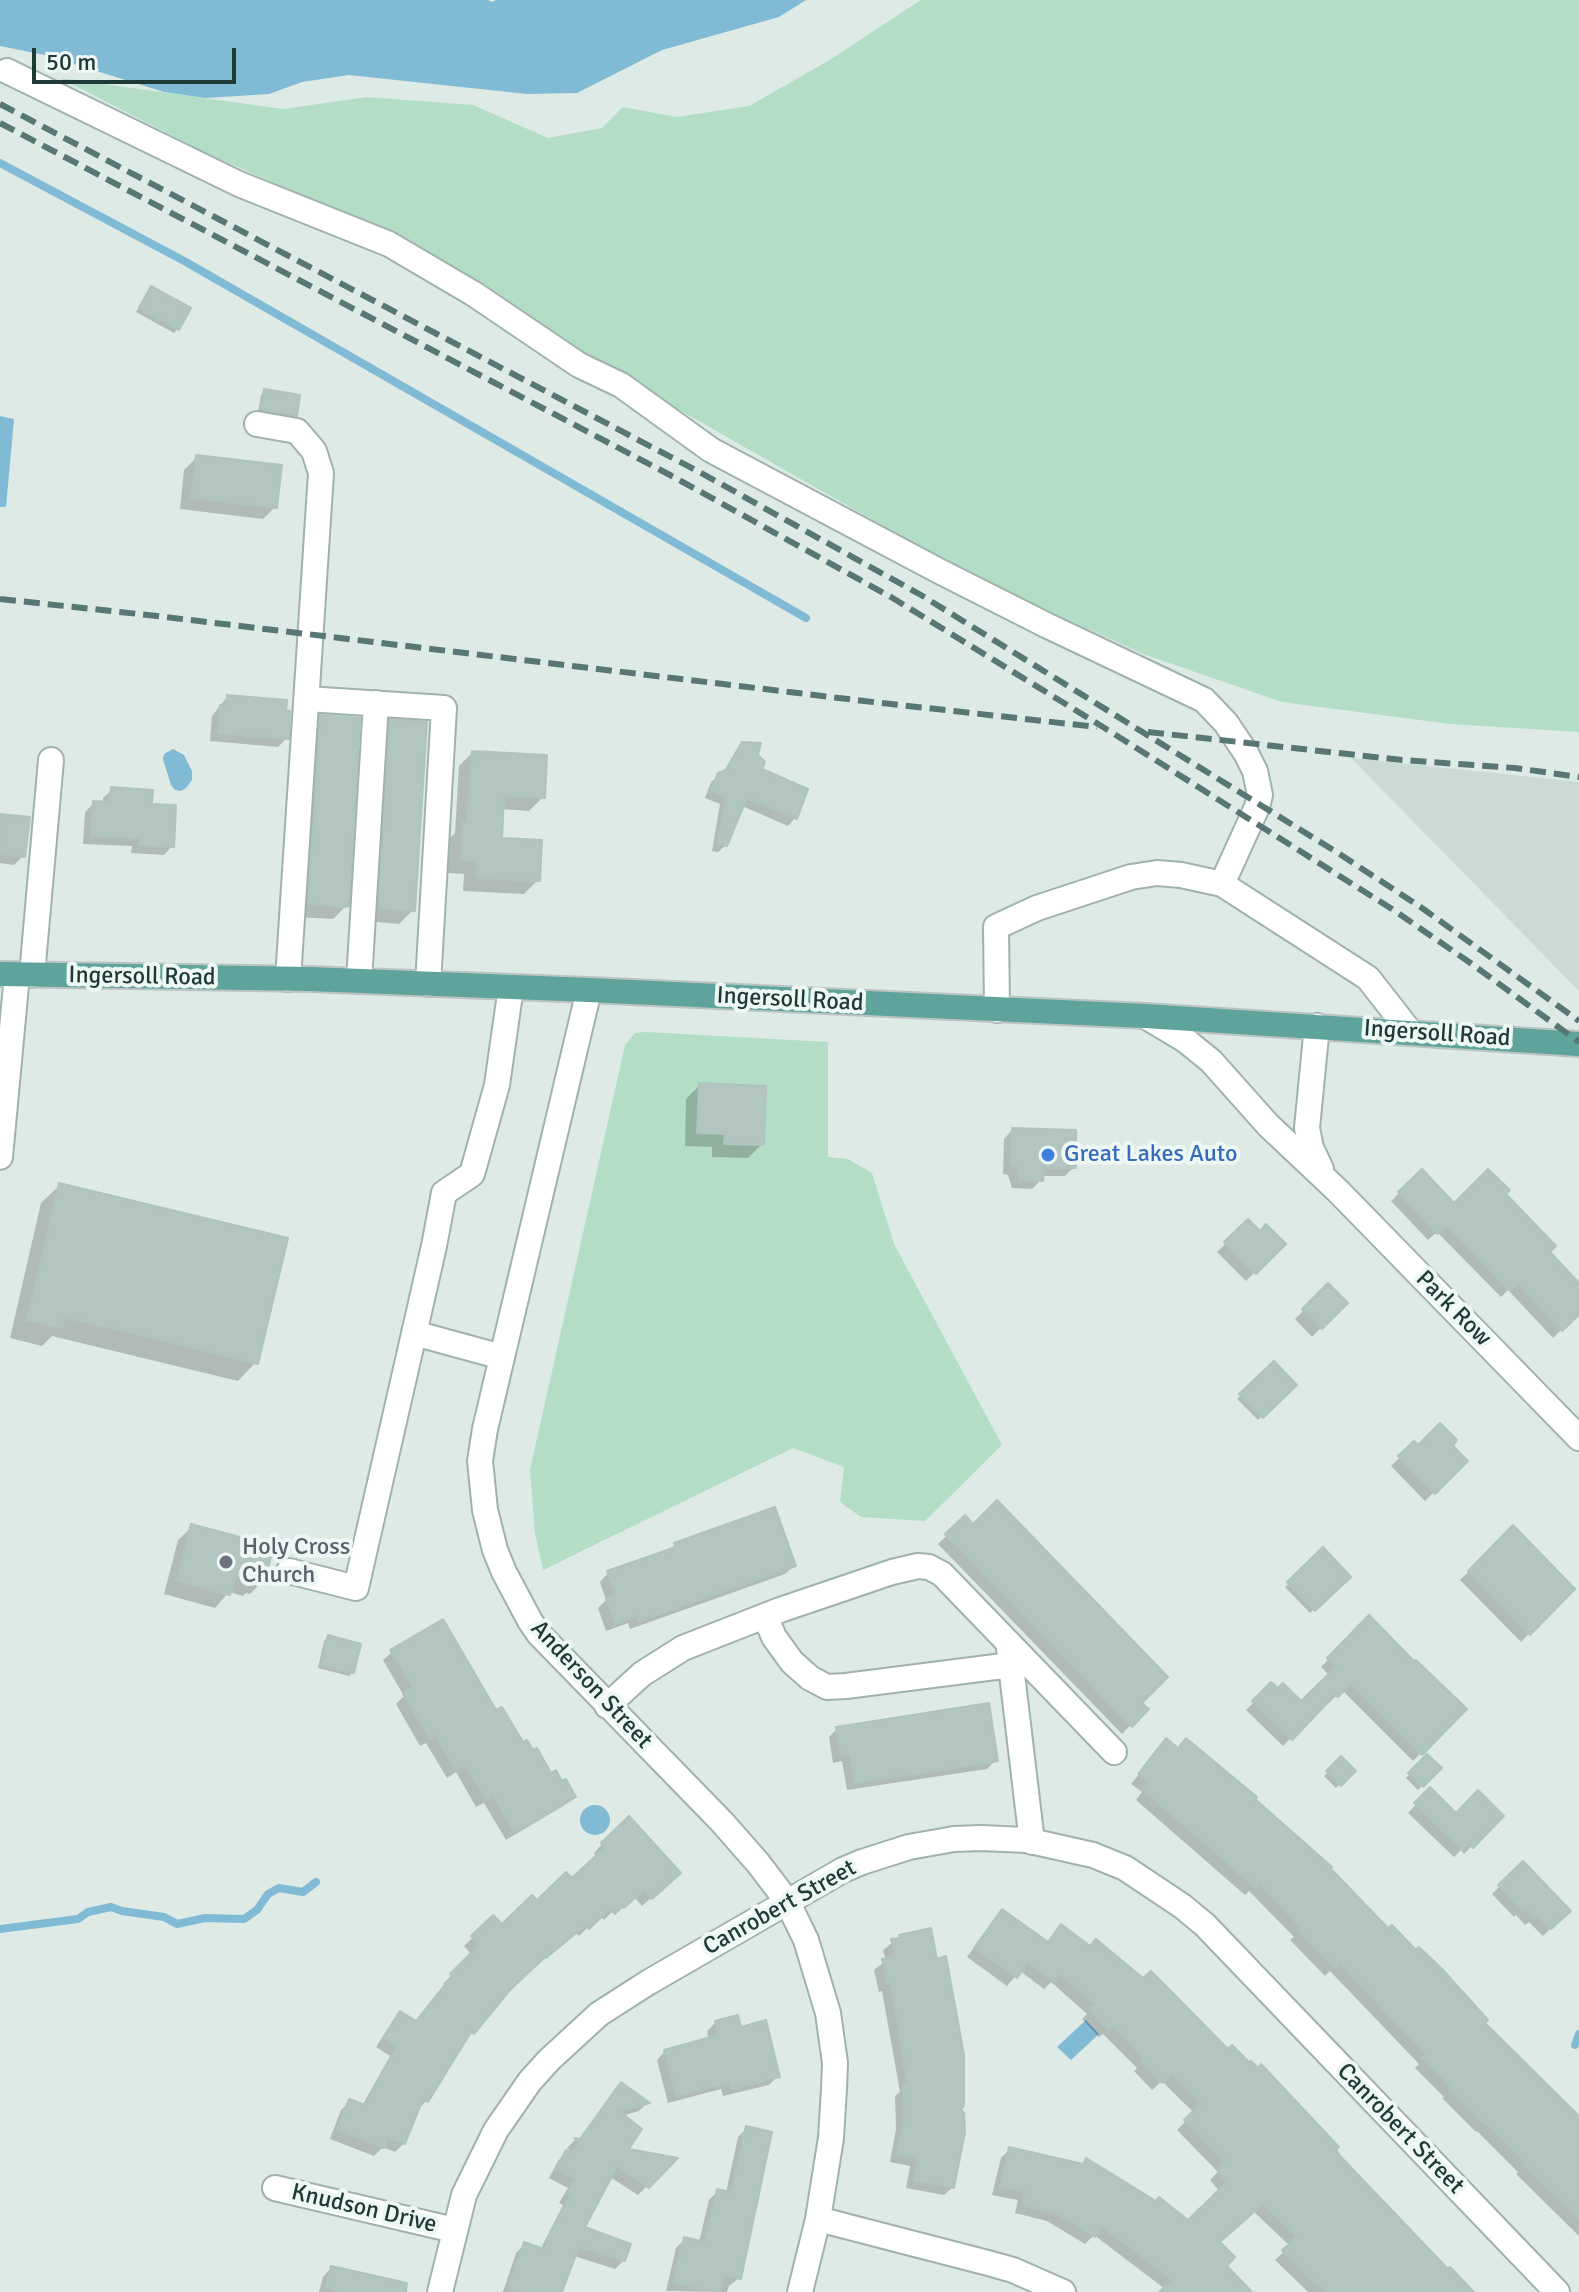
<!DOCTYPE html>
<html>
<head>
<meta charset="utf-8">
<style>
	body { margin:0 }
	#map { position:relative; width:1579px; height:2292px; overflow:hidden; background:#ddeae6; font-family:Signika,sans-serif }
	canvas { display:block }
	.scale { position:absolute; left:32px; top:48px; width:204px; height:36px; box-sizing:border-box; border:4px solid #1e3a37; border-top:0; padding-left:10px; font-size:24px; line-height:28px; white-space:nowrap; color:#1e3a37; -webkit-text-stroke:6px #edf7f3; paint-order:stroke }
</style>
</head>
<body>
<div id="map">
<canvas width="1579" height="2292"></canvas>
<div class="scale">50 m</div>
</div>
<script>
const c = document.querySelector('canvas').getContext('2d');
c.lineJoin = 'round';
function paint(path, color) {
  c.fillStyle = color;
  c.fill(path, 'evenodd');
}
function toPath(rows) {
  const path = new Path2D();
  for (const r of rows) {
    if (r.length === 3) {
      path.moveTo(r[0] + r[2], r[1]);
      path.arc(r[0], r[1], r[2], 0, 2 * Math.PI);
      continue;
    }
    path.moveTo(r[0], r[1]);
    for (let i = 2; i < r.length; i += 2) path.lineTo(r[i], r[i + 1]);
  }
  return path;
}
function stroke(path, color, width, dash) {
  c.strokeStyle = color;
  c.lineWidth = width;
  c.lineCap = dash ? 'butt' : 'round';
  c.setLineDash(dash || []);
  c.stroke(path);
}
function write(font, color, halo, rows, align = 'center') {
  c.font = font + ' Signika,sans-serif';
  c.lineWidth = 8;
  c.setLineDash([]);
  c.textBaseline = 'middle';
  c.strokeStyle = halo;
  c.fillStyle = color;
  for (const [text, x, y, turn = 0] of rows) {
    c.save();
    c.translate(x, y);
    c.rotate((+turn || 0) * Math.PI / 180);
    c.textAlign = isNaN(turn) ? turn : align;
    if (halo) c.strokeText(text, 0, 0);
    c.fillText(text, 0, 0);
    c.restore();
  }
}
paint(toPath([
	[1351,758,1579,782,1579,990,1574,986]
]), '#cbdad5');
paint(toPath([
	[921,0,1579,0,1579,732,1450,724,1282,702,1146,655,973,577,602,366,422,248,206,153,60,78,283,109,367,97,473,105,548,138,602,128,623,107,676,117,749,106,828,61],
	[646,1032,828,1042,828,1157,848,1159,872,1173,894,1244,1002,1445,925,1521,861,1517,840,1502,844,1467,793,1448,543,1570,535,1533,530,1470,625,1045,635,1033]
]), '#b4ddc5');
paint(toPath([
	[0,0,488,0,492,2,496,0,806,0,779,17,662,50,577,93,527,94,349,75,302,82,269,94,205,98,164,92,45,55,0,46],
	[0,416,14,419,6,507,0,507],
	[173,749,184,755,192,771,192,780,186,788,181,791,175,790,171,785,163,759,164,754],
	[595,1820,15],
	[1086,2020,1099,2034,1071,2060,1057,2047]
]), '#80bad4');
paint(toPath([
	[151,289,177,329,174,333,136,312],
	[265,391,295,415,291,419,258,413,261,395],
	[197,457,275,507,263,519,180,509,184,470],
	[227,697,287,738,278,747,210,741,212,716],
	[321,717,347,905,333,919,295,917,307,731],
	[391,722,413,910,399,924,366,921,377,735],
	[743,744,756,756,760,770,806,790,795,818,788,826,742,806,726,845,718,852,712,851,720,804,705,798,711,782,723,773,735,752],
	[472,753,543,797,529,811,501,809,500,840,538,880,524,894,463,891,464,874,448,873,450,838,455,833,459,766],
	[112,790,150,806,172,846,164,855,131,853,132,846,83,844,85,812,94,803,103,803,103,798],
	[0,816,23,856,14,865,0,863],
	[700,1085,762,1144,748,1158,712,1157,712,1147,685,1146,686,1099],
	[1012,1130,1074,1167,1065,1176,1042,1176,1041,1180,1032,1189,1012,1188,1008,1175,1003,1174,1004,1139],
	[1422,1171,1454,1205,1503,1194,1548,1252,1579,1286,1579,1313,1553,1338,1508,1290,1501,1297,1437,1232,1428,1240,1391,1201],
	[60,1185,256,1362,238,1381,52,1336,42,1346,10,1338,41,1203],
	[1248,1222,1260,1233,1283,1244,1246,1281,1217,1252],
	[1328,1286,1345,1303,1312,1337,1295,1319],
	[1274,1364,1294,1385,1258,1420,1237,1399],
	[1414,1444,1418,1448,1450,1446,1465,1461,1425,1501,1391,1466],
	[965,1518,1146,1709,1122,1734,938,1544],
	[192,1527,264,1580,250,1594,246,1593,243,1596,229,1592,215,1608,164,1594,178,1540],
	[1513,1528,1572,1589,1521,1642,1460,1580],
	[676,1544,794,1566,785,1574,630,1629,628,1623,606,1631,598,1608,606,1600,600,1582,608,1573,667,1552],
	[1323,1550,1348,1577,1310,1613,1285,1587],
	[1369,1618,1414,1664,1464,1709,1413,1761,1342,1690,1329,1703,1327,1701,1283,1746,1246,1710,1271,1685,1301,1704,1330,1676,1321,1667],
	[328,1637,353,1672,349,1676,318,1668,324,1641],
	[392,1652,495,1713,550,1776,574,1796,565,1805,506,1840,484,1803,476,1807,456,1772,447,1778,426,1743,420,1746,396,1704,404,1696,383,1660],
	[837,1729,996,1760,987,1769,847,1790,842,1761,833,1763,829,1737],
	[1166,1741,1252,1799,1328,1868,1579,2121,1579,2236,1516,2174,1518,2172,1477,2131,1476,2132,1442,2098,1444,2097,1415,2068,1419,2064,1330,1971,1325,1976,1290,1940,1294,1937,1249,1891,1245,1895,1136,1800,1142,1792,1131,1784],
	[1427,1756,1439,1768,1418,1790,1406,1778],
	[1341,1759,1353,1771,1336,1788,1324,1776],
	[1430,1790,1456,1816,1501,1816,1464,1854,1461,1850,1454,1857,1408,1813],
	[602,1844,670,1881,642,1906,634,1897,615,1915,612,1912,604,1920,600,1916,579,1936,576,1933,536,1965,535,1964,507,1990,463,2041,426,2101,418,2110,404,2143,395,2152,383,2147,374,2156,330,2139,341,2110,350,2101,362,2106,390,2056,376,2047,392,2022,400,2013,415,2023,444,1985,443,1984,472,1955,464,1946,493,1918,502,1927,536,1902,572,1881,597,1857,594,1853],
	[1523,1864,1568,1911,1543,1936,1529,1922,1525,1925,1516,1915,1514,1917,1492,1894],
	[1002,1911,1047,1943,1061,1927,1228,2052,1333,2150,1448,2272,1472,2292,1308,2292,1275,2260,1290,2246,1253,2211,1218,2242,1224,2266,1249,2292,1162,2292,1165,2289,1094,2235,1085,2244,1047,2221,1015,2213,1018,2200,992,2195,1001,2158,1010,2149,1188,2223,1220,2192,1210,2180,1218,2172,1177,2130,1194,2113,1162,2081,1152,2090,1134,2071,1137,2068,1103,2034,1099,2037,1082,2019,1087,2014,1051,1982,1044,1989,1020,1971,1007,1986,967,1957,994,1920],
	[900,1937,958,2110,953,2187,944,2195,906,2188,910,2166,890,2162,896,2129,895,2096,900,2092,882,1991,879,1992,874,1970,886,1961,883,1950],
	[716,2022,740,2029,778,2076,769,2085,723,2096,721,2089,668,2103,657,2060,665,2051,709,2040,707,2031],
	[621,2085,647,2103,639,2111,621,2116,625,2150,674,2159,638,2195,610,2177,582,2228,624,2260,615,2269,574,2256,561,2292,503,2292,516,2253,525,2244,540,2250,563,2205,559,2203,568,2188,549,2178,558,2161,566,2152,577,2155,567,2148,575,2140,578,2141,613,2093],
	[747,2128,739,2278,729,2286,727,2292,666,2291,676,2248,685,2239,699,2242,709,2200,718,2191,726,2193,738,2137],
	[331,2268,370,2292,319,2292,323,2277]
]), '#0003');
stroke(toPath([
	[0,163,186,262,806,618],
	[0,1929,78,1919,88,1912,111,1907,122,1911,164,1917,177,1924,205,1918,244,1919,257,1910,268,1894,279,1888,303,1892,316,1882],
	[1575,2045,1579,2034]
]), '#80bad4', 8);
const building = toPath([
	[151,286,191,308,179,330,139,308,151,286],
	[264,389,300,395,297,416,261,409,264,389],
	[196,455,282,465,277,508,191,498,196,455],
	[227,695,287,700,286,711,290,711,289,739,218,733,220,705,226,706,227,695],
	[320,715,360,718,349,906,345,907,308,904,320,715],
	[390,719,427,722,415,911,378,908,390,719],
	[742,742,761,743,758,755,765,762,762,769,808,789,797,819,747,798,727,846,718,843,726,797,711,790,718,773,726,770,742,742],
	[472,751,547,755,545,798,504,796,502,838,542,840,540,881,476,878,477,861,461,860,463,822,467,823,472,751],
	[111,787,153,790,152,804,176,805,174,847,139,845,140,838,91,836,93,801,110,802,111,787],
	[0,814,30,817,25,857,0,854,0,814],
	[699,1083,766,1086,764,1145,724,1144,725,1134,697,1133,699,1083],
	[1012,1128,1076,1130,1076,1168,1044,1168,1043,1181,1020,1180,1016,1167,1011,1165,1012,1128],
	[1422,1169,1454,1203,1488,1169,1510,1190,1506,1194,1556,1246,1550,1252,1579,1283,1579,1315,1562,1331,1518,1284,1510,1291,1447,1226,1437,1234,1398,1192,1422,1169],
	[59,1183,288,1238,258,1364,65,1317,62,1328,27,1320,59,1183],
	[1248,1219,1260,1231,1266,1224,1286,1244,1256,1274,1224,1242,1248,1219],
	[1328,1283,1348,1303,1322,1329,1302,1309,1328,1283],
	[1274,1361,1297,1385,1263,1418,1239,1394,1274,1361],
	[1440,1423,1457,1440,1453,1446,1468,1461,1435,1494,1398,1456,1414,1441,1418,1445,1440,1423],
	[997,1500,1168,1677,1142,1703,1149,1709,1132,1727,945,1534,965,1515,973,1524,997,1500],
	[775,1507,796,1566,639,1621,637,1616,615,1624,606,1598,615,1595,607,1571,676,1547,674,1543,775,1507],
	[191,1524,266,1544,265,1546,273,1548,265,1581,260,1580,259,1583,235,1577,230,1595,177,1581,191,1524],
	[1513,1525,1575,1589,1530,1635,1468,1571,1513,1525],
	[1323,1547,1351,1577,1315,1611,1287,1582,1323,1547],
	[1369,1615,1414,1661,1416,1660,1467,1709,1422,1755,1351,1684,1338,1697,1335,1695,1292,1740,1252,1701,1271,1682,1278,1688,1283,1683,1301,1701,1336,1667,1327,1658,1369,1615],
	[443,1619,496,1710,502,1707,523,1742,527,1740,533,1750,537,1748,551,1773,556,1770,562,1781,566,1779,576,1797,515,1833,493,1796,486,1800,465,1765,456,1771,435,1735,430,1739,403,1694,413,1687,390,1650,443,1619],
	[328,1635,361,1644,354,1673,321,1665,328,1635],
	[989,1703,998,1761,855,1783,850,1754,841,1755,836,1727,989,1703],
	[1166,1738,1178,1748,1186,1738,1257,1797,1255,1799,1332,1867,1330,1868,1388,1928,1392,1925,1416,1950,1419,1947,1443,1970,1488,2020,1485,2023,1579,2116,1579,2219,1523,2164,1525,2162,1487,2124,1486,2125,1449,2089,1451,2087,1422,2058,1426,2054,1340,1964,1335,1968,1297,1930,1301,1927,1259,1884,1256,1888,1143,1790,1149,1782,1138,1774,1166,1738],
	[1427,1754,1442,1768,1423,1787,1408,1773,1427,1754],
	[1341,1756,1356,1771,1341,1786,1326,1771,1341,1756],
	[1430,1787,1456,1813,1478,1790,1504,1816,1473,1848,1470,1844,1463,1851,1414,1803,1430,1787],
	[629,1816,681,1873,652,1899,644,1890,624,1908,622,1905,614,1913,610,1909,589,1929,586,1925,546,1958,545,1957,510,1990,474,2034,471,2032,428,2102,423,2099,405,2144,388,2138,384,2148,337,2130,349,2099,365,2105,397,2047,383,2038,400,2011,416,2021,452,1976,450,1974,479,1945,471,1936,493,1915,502,1924,532,1895,537,1900,566,1872,572,1878,605,1847,601,1843,629,1816],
	[1523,1861,1571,1911,1551,1929,1538,1916,1534,1919,1525,1909,1522,1911,1498,1885,1523,1861],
	[1002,1909,1048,1942,1061,1924,1090,1946,1096,1939,1143,1978,1151,1971,1228,2049,1232,2045,1250,2063,1251,2061,1258,2068,1261,2064,1339,2147,1336,2150,1341,2157,1448,2269,1450,2267,1474,2292,1326,2292,1318,2284,1316,2285,1282,2250,1297,2237,1263,2204,1220,2242,1235,2257,1227,2266,1252,2292,1159,2292,1172,2280,1102,2226,1095,2237,1056,2213,1022,2205,1025,2192,1000,2187,1009,2147,1083,2164,1086,2158,1156,2201,1159,2197,1188,2220,1227,2182,1217,2170,1225,2162,1184,2120,1201,2103,1172,2074,1162,2083,1141,2061,1144,2058,1113,2026,1109,2030,1089,2009,1094,2004,1060,1974,1054,1982,1028,1963,1017,1978,974,1948,1002,1909],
	[931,1928,937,1959,946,1956,964,2055,964,2105,961,2110,964,2113,965,2132,954,2188,914,2180,918,2158,897,2154,904,2119,903,2085,908,2085,891,1983,887,1984,882,1959,895,1957,891,1939,900,1938,899,1935,931,1928],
	[738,2015,741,2027,766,2020,780,2077,731,2089,730,2082,676,2096,664,2050,718,2035,715,2021,738,2015],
	[621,2082,650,2103,619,2111,642,2129,629,2149,678,2158,649,2188,617,2167,585,2227,631,2244,625,2261,579,2247,562,2292,523,2292,509,2289,513,2273,524,2242,544,2249,551,2231,570,2196,567,2194,575,2179,556,2169,566,2150,571,2152,579,2141,574,2138,580,2139,621,2082],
	[746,2126,772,2132,741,2279,724,2275,720,2292,673,2283,684,2237,705,2242,717,2189,731,2192,746,2126],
	[331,2266,407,2283,406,2292,343,2292,326,2288,331,2266]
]);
paint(building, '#b2c5c0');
stroke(building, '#afc4be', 2);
const minor = toPath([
	[7,71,239,184,389,244,474,294,579,365,621,385,711,450,939,571,1046,625,1204,700,1226,723,1246,753,1255,771,1260,795,1257,807,1222,884],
	[257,424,297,431,314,451,321,473,288,979],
	[307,699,444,708,428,984],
	[32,975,51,760],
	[359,981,376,703],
	[589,990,485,1429,480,1461,485,1510,495,1550,504,1572,530,1621,539,1634,722,1822,758,1863,787,1901,806,1940,828,2013,835,2063,834,2089,831,2138,818,2219,800,2292],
	[997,1010,996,927,1037,908,1131,877,1157,873,1181,875,1222,884,1368,978,1411,1033],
	[1145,1016,1185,1040,1211,1061,1268,1125,1338,1191,1579,1438],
	[1317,1026,1307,1128,1311,1148,1321,1169],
	[0,1157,17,975],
	[414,1333,502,1357],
	[289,1571,356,1588,434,1246,444,1193,472,1174,497,1085,511,987],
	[765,1616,774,1637,792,1662,810,1678,827,1687,846,1686,1011,1665],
	[1009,1649,1032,1842],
	[607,1706,642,1674,683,1648,780,1610,892,1572,918,1566,929,1567,942,1574,1114,1752],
	[275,2188,454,2230],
	[818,2219,988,2263,1013,2270,1063,2292],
	[440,2292,464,2195,496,2130,530,2081,549,2060,599,2014,649,1982,843,1870,862,1862,909,1847,954,1839,981,1838,1026,1840,1093,1855,1125,1868,1182,1906,1205,1925,1557,2292]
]);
const major = toPath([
	[0,974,310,979,589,990,1145,1016,1579,1044]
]);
stroke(minor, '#a0b2ae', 28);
stroke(major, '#bcc4c3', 28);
stroke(minor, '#fff', 24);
stroke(major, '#5ea39c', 24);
stroke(toPath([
	[0,104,703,474,921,595,1338,853,1422,908,1579,1021],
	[0,123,670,475,891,597,1103,727,1392,909,1469,962,1579,1042],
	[0,599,157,616,864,701,1097,727],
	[1148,732,1402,760,1515,768,1579,777]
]), '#587673', 6, [16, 8]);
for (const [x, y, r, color] of [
	[1048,1155,8,"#3f7fe0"],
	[226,1562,8,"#6b7280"]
]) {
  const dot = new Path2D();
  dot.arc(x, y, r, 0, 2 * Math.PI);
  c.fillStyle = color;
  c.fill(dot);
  stroke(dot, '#edf7f3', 3);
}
write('24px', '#1e3a37', '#edf7f3', [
	["Ingersoll Road",142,977,1],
	["Ingersoll Road",790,1000,3],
	["Ingersoll Road",1437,1034,4],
	["Park Row",1453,1309,45],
	["Anderson Street",591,1685,47],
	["Canrobert Street",780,1908,-29],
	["Canrobert Street",1400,2129,46],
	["Knudson Drive",364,2209,13]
]);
write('24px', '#366cbe', '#edf7f3', [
	["Great Lakes Auto",1064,1155]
], 'left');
write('24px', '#5b616d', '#edf7f3', [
	["Holy Cross",242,1548],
	["Church",242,1576]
], 'left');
</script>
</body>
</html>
